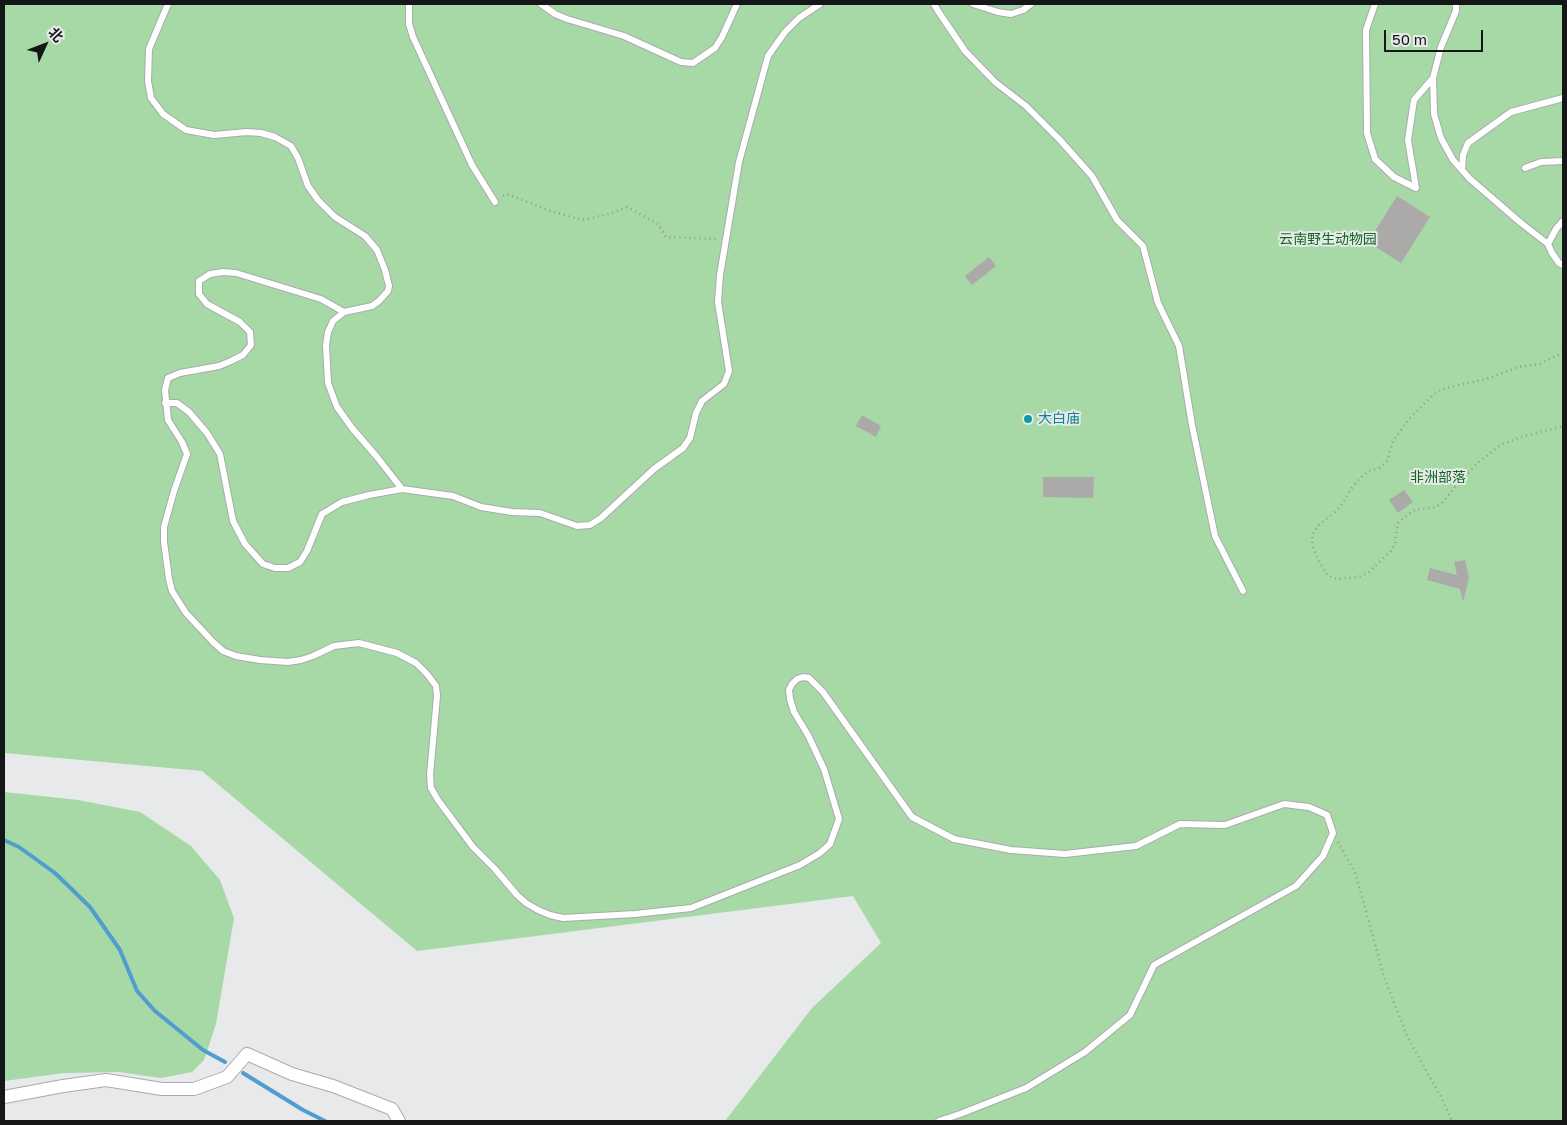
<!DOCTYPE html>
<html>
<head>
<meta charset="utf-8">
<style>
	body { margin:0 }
	#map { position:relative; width:1567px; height:1125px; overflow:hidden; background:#e7e9eb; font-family:"Golos Text","Noto Sans SC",sans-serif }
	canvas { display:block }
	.frame { position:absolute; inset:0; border:5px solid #151617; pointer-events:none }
	.north { position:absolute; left:20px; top:20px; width:50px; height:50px; -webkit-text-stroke:4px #e7e9eb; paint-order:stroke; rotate:47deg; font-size:14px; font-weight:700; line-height:20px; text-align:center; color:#151617 }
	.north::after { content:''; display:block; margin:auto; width:18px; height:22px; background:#151617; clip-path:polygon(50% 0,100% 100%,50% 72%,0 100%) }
	.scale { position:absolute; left:1384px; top:30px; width:99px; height:22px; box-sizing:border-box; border:2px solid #151617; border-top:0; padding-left:6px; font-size:15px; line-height:18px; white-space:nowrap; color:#151617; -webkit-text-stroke:4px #e7e9eb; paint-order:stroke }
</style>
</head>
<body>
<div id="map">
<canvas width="1567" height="1125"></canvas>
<div class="frame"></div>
<div class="north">北</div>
<div class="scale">50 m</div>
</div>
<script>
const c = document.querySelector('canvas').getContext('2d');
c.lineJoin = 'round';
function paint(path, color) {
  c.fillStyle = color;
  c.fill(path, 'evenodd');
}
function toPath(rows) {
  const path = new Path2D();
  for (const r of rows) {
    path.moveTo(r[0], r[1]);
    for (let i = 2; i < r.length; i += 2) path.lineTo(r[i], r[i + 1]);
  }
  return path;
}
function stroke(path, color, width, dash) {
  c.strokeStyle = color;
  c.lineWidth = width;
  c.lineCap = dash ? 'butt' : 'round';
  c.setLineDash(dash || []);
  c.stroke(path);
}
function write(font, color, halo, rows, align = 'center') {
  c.font = font + ' "Golos Text","Noto Sans SC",sans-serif';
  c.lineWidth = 4;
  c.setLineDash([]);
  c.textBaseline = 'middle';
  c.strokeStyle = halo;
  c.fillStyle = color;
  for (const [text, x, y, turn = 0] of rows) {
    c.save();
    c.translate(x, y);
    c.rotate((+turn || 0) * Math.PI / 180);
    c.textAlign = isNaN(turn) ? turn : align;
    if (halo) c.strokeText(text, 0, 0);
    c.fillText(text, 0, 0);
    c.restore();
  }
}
paint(toPath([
	[4,4,1563,4,1563,1121,725,1121,812,1008,881,943,853,896,417,951,202,771,4,753],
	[4,792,78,800,140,812,191,846,220,880,234,918,216,1024,204,1060,192,1072,161,1078,119,1072,64,1073,4,1081]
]), '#a6d9a6');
stroke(toPath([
	[4,840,19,847,55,873,90,907,120,950,137,991,155,1011,203,1050,225,1062],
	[243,1073,303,1110,325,1121]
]), '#519dd0', 4);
paint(toPath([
	[1397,196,1430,217,1401,263,1368,242],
	[989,257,996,266,972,285,965,276],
	[862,415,881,426,876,437,856,426],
	[1043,477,1094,477,1093,498,1043,497],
	[1404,490,1413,502,1398,513,1389,500],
	[1465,560,1469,578,1463,602,1460,589,1427,580,1430,568,1457,575,1454,562]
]), '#acaaa8');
const service = toPath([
	[168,4,149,49,148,81,151,98,163,114,186,130,214,135,247,132,261,133,275,137,291,146,298,158,308,186,318,200,335,217,365,236,377,250,385,270,389,286,388,291,379,301,372,306,344,312,333,321,328,332,326,345,328,383,337,407,352,428,377,457,402,489],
	[409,4,409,24,413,37,472,165,495,202],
	[541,4,555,14,567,19,624,36,681,62,693,63,715,48,722,37,737,4],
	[934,4,938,11,965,51,995,82,1026,106,1060,140,1092,176,1117,220,1143,246,1158,303,1179,346,1192,425,1215,536,1243,591],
	[973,4,998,12,1011,14,1023,10,1031,4],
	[1375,4,1366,30,1367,133,1375,159,1394,177,1416,188],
	[1456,4,1456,11,1441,47,1433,78,1434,114,1441,138,1453,160,1470,179,1521,223,1548,244,1552,253,1559,263,1563,265],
	[1525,168,1541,162,1563,161],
	[1462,170,1463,155,1468,143,1511,112,1563,98],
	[1416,188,1408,140,1414,100,1433,78],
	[1548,244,1556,229,1563,221],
	[344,312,321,299,236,273,223,272,210,274,199,281,199,294,207,304,240,322,250,332,251,345,243,355,231,361,219,366,180,373,168,378,165,390,168,420,182,442,187,454,174,491,164,527,164,542,169,579,172,591,186,613,213,642,223,651,236,656,260,660,288,662,301,660,313,656,334,646,359,643,397,653,416,663,427,674,436,686,437,696,430,775,431,788,438,800,473,847,495,869,517,895,526,903,538,910,550,915,563,918,635,914,691,908,800,865,820,853,830,844,839,819,824,769,808,735,794,712,790,699,789,690,792,684,797,679,803,677,809,678,823,692,912,817,954,839,1011,850,1065,854,1136,846,1180,824,1225,825,1284,804,1309,807,1327,815,1333,833,1323,856,1296,886,1154,965,1130,1015,1085,1052,1026,1088,960,1114,939,1121],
	[165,403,177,403,189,412,207,433,220,454,233,521,245,544,263,564,275,568,288,568,300,562,307,551,322,514,342,502,369,495,402,489,453,496,481,507,512,512,540,513,577,526,590,525,601,518,654,469,683,448,690,438,696,413,702,401,724,384,729,371,718,302,720,275,739,162,768,56,785,32,799,18,820,4]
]);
const minor = toPath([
	[4,1097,63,1086,106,1080,162,1089,194,1089,227,1077,247,1054,292,1074,333,1086,392,1109,399,1121]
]);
stroke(service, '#a9abad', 8);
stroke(minor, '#a9abad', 14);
stroke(toPath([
	[503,196,507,194,551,211,582,220,609,214,627,207,658,224,666,237,718,239],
	[1563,352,1540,364,1518,367,1487,379,1450,387,1440,390,1432,396,1409,419,1393,441,1387,461,1379,468,1369,471,1360,478,1350,490,1343,503,1336,511,1319,525,1312,535,1313,547,1318,559,1328,576,1338,579,1359,577,1369,572,1391,551,1395,543,1398,523,1406,516,1415,510,1436,507,1444,501,1458,483,1480,461,1500,445,1518,438,1563,426],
	[1338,842,1355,872,1385,980,1408,1038,1441,1097,1452,1121]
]), '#959798', 2.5, [1, 4]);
stroke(service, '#fff', 6);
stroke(minor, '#fff', 12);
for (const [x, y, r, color] of [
	[1028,419,5,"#0f9aa8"]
]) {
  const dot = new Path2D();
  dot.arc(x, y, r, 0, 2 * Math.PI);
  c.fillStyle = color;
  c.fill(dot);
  stroke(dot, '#e7e9eb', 2);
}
write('14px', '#0f691c', '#e7e9eb', [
	["云南野生动物园",1328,240],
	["非洲部落",1438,478]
]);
write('14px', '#0d838f', '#e7e9eb', [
	["大白庙",1038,419]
], 'left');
</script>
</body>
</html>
